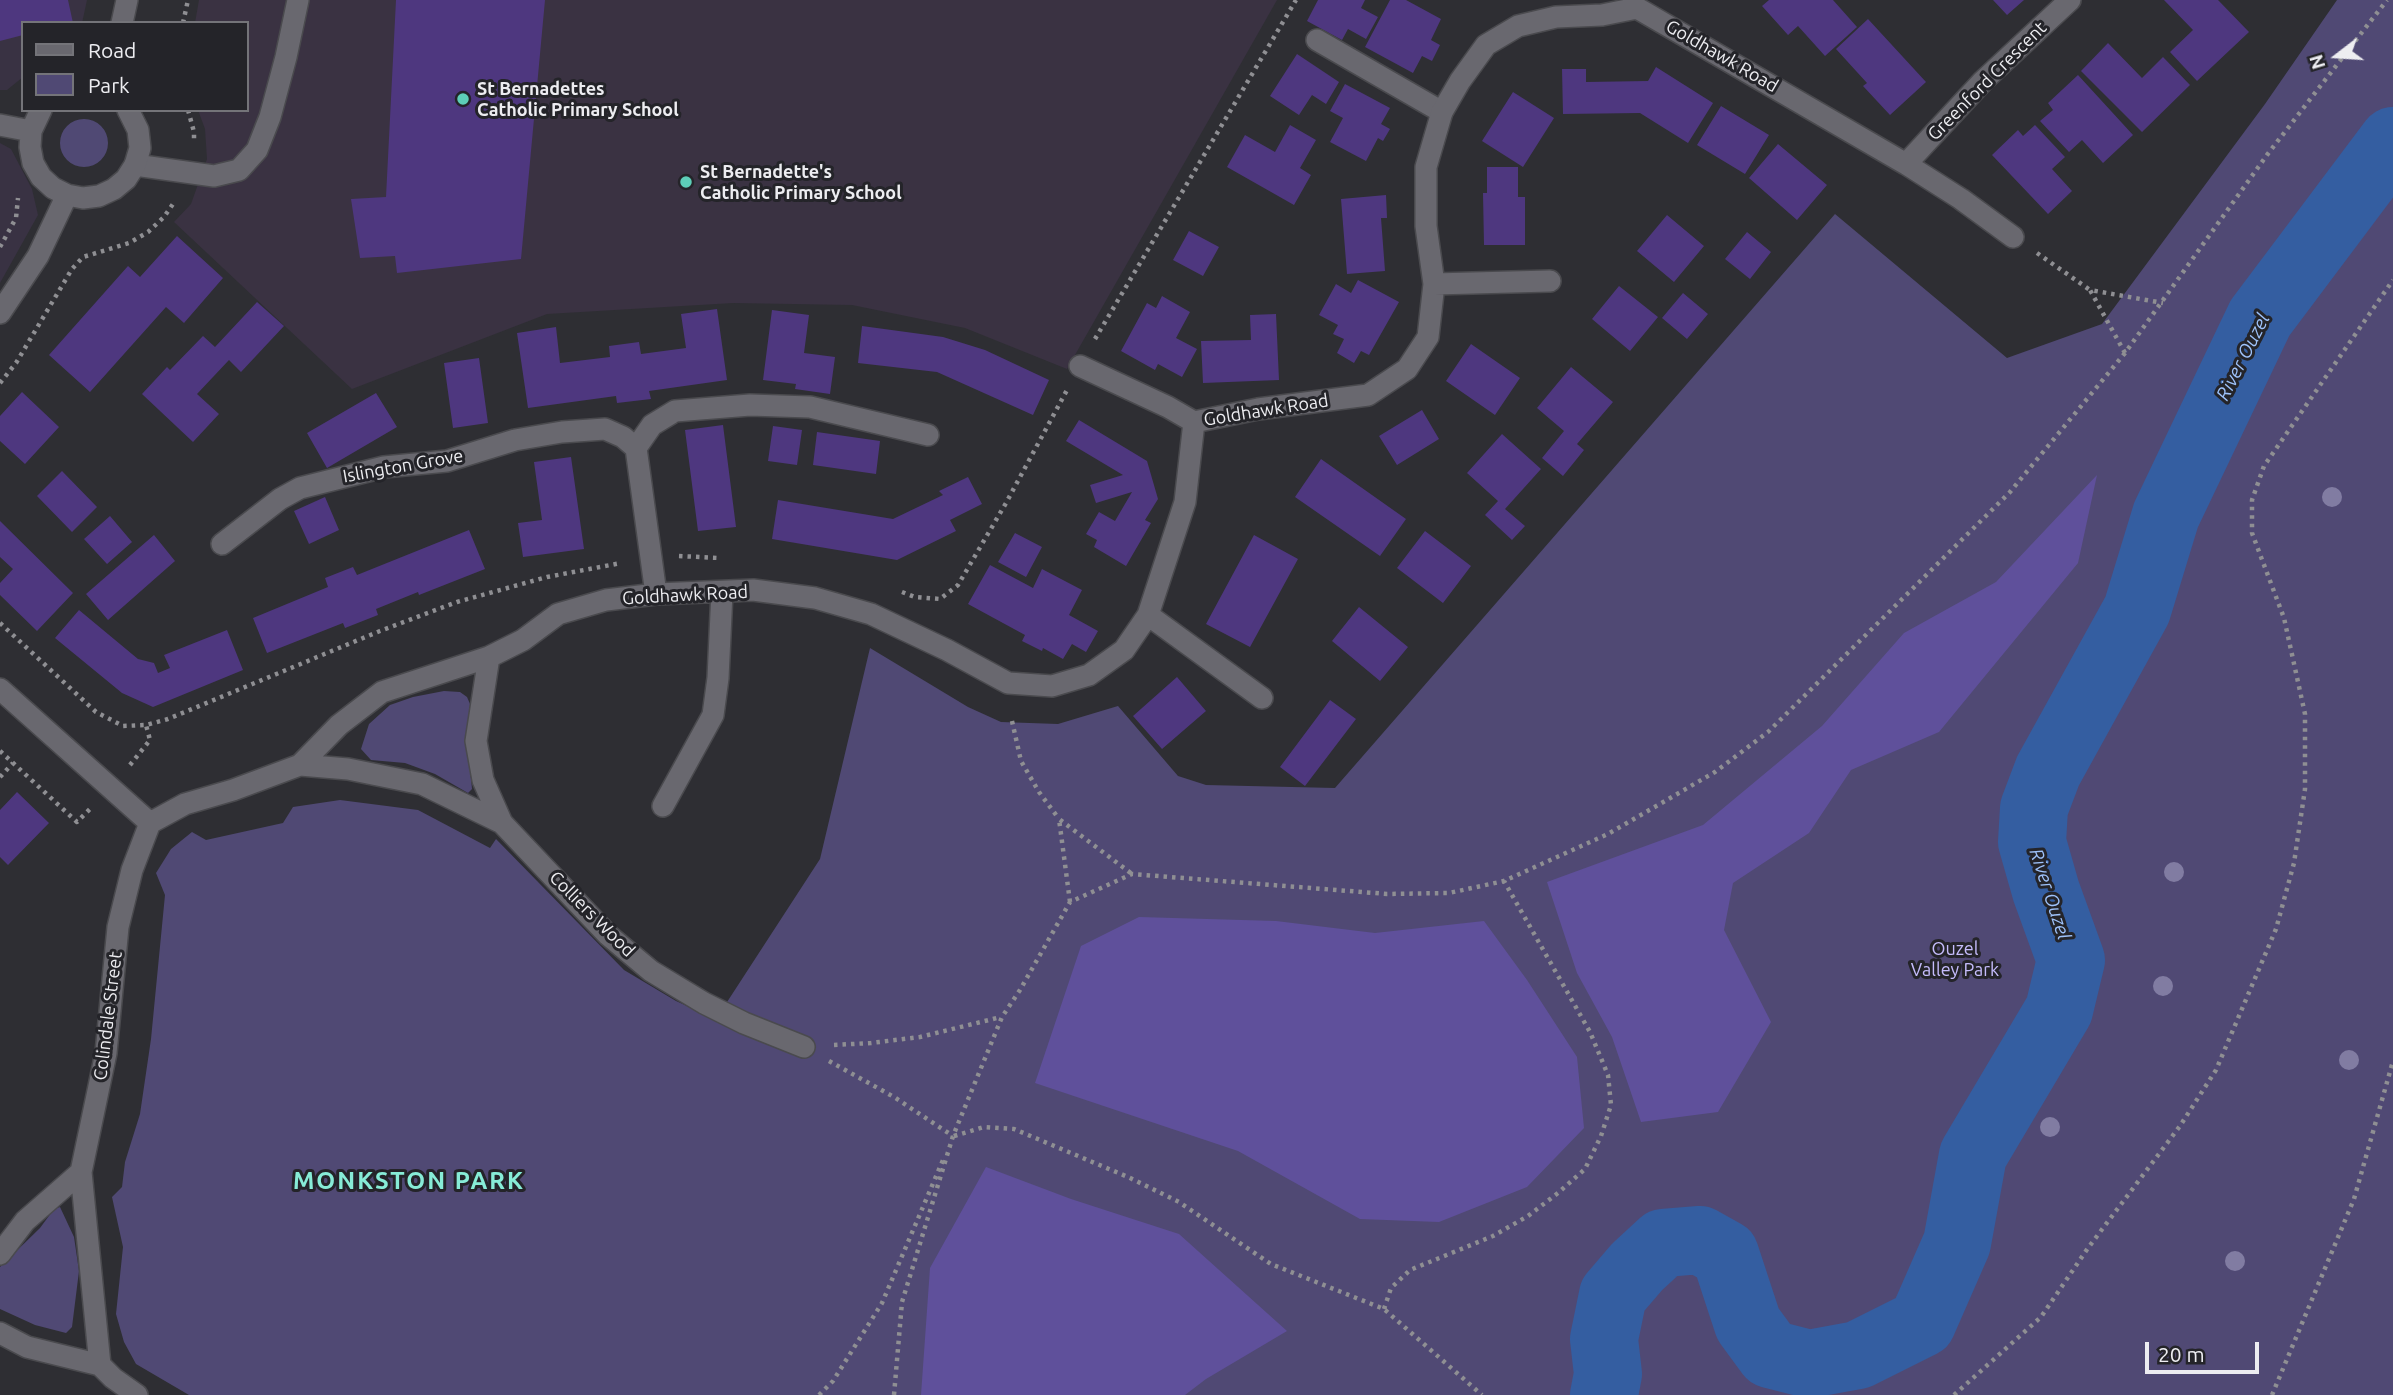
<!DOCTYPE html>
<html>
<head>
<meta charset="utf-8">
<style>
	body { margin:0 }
	#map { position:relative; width:2393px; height:1395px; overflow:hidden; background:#2e2e33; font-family:Ubuntu,sans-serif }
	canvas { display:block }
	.legend { position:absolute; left:21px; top:21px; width:228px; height:91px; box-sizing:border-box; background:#242429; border:2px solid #747479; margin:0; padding:9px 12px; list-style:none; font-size:21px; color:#ededf1 }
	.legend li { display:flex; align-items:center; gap:14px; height:35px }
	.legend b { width:35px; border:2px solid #747479 }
	.north { position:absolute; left:2302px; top:21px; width:70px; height:70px; -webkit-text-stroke:5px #242429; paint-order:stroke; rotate:253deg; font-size:19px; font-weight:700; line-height:28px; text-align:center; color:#ededf1 }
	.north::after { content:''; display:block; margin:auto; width:24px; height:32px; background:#ededf1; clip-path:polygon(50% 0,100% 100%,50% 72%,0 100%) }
	.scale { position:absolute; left:2145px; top:1342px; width:114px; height:32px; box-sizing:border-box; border:4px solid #ededf1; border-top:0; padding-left:9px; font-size:21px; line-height:24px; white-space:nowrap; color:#ededf1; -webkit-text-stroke:5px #242429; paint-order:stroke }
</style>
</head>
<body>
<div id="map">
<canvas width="2393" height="1395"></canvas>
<ul class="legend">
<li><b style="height:9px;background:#69686f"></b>Road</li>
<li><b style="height:19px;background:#504974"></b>Park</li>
</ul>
<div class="north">N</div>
<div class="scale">20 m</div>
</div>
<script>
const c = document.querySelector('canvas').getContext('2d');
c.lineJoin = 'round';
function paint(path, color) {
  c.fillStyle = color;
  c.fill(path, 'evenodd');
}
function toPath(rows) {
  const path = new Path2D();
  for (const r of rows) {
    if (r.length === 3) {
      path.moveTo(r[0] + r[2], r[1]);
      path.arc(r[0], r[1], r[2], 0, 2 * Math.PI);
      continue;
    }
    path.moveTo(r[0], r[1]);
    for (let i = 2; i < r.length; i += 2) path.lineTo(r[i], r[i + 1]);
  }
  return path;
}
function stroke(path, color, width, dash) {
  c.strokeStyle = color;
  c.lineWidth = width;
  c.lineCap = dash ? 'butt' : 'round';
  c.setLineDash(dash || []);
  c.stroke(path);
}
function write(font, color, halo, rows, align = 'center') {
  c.font = font + ' Ubuntu,sans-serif';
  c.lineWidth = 6;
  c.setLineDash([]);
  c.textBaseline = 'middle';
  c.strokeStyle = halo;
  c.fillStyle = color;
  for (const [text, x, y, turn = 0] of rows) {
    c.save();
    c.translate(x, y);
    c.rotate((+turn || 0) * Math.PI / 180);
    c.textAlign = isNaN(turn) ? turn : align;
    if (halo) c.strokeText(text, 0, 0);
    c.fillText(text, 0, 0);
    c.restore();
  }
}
paint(toPath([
	[0,0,87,0,82,23,23,23,23,77,7,90,0,90],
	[0,143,11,149,32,189,38,215,0,283]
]), '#393243');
paint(toPath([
	[199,0,1277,0,1067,369,965,328,852,305,733,303,547,314,352,389,174,222,191,204,207,159,205,129,198,110,247,110,247,23,195,23]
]), '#3a3242');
paint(toPath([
	[2337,0,2393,0,2393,1395,189,1395,136,1364,124,1342,116,1314,123,1247,112,1197,122,1187,125,1162,140,1114,151,1039,165,895,156,873,171,849,192,832,206,840,283,823,293,807,340,800,418,810,490,848,496,839,624,970,676,1001,716,1019,820,859,870,648,968,707,1001,722,1058,724,1118,706,1178,776,1206,785,1335,788,1835,214,2007,358,2102,324,2265,104],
	[84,143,24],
	[444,691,460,692,467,697,470,704,467,737,472,789,468,793,435,774,405,763,371,760,361,749,369,724,390,705,413,697],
	[60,1207,74,1237,79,1271,72,1327,66,1333,35,1325,0,1309,0,1267,40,1228,54,1209]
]), '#504974');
paint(toPath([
	[2097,475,2078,563,1939,732,1851,770,1809,833,1733,883,1724,930,1771,1022,1718,1112,1641,1122,1612,1037,1577,973,1547,882,1703,825,1822,726,1904,633,1996,582],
	[1139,917,1276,921,1375,933,1484,921,1527,980,1577,1057,1584,1128,1527,1187,1439,1222,1360,1219,1238,1151,1035,1083,1081,946],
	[986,1167,1071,1199,1179,1234,1287,1331,1206,1379,1185,1395,921,1395,930,1268]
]), '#5f509b');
stroke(toPath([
	[1604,1395,1608,1374,1604,1339,1613,1295,1637,1267,1663,1243,1700,1240,1725,1254,1748,1324,1770,1354,1809,1364,1858,1355,1922,1323,1957,1243,1973,1155,2059,1010,2071,960,2046,891,2032,842,2034,808,2048,771,2137,610,2166,515,2260,318,2393,141]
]), '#345ea1', 68);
paint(toPath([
	[0,0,68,0,73,23,23,23,23,35,0,41],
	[396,0,545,0,521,259,397,273,395,256,360,258,351,199,386,197],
	[1318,0,1365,0,1361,8,1378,17,1366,39,1348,29,1342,40,1307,21],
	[1390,0,1406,0,1441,19,1431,40,1440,45,1432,61,1422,56,1413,73,1365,47],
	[1769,0,1833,0,1857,27,1825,56,1798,26,1788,35,1762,6],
	[1993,0,2024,0,2007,15],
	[2164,0,2218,0,2249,32,2197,81,2170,52,2193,30],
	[1868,19,1926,82,1890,115,1863,86,1867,83,1836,49],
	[2108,43,2142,78,2163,57,2190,85,2142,132,2081,71],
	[1297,54,1339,82,1326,104,1312,95,1299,115,1270,96],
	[1656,67,1713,103,1688,143,1640,113,1563,114,1562,69,1586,69,1586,82,1648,81],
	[2078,75,2133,135,2103,163,2082,140,2069,152,2040,121,2053,110,2048,103],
	[1345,84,1390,108,1381,124,1390,129,1383,141,1378,138,1366,161,1330,142,1343,118,1330,111],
	[1513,92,1554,118,1523,167,1482,141],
	[1721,106,1769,135,1745,174,1697,145],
	[1290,125,1316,140,1300,168,1311,175,1294,205,1227,167,1245,135,1275,152],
	[2035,125,2065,157,2052,169,2072,191,2048,214,1992,155,2018,130,2023,136],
	[1778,144,1827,185,1797,220,1749,178],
	[1487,167,1518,167,1518,197,1525,197,1525,245,1484,245,1483,193,1487,193],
	[1386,195,1387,218,1381,218,1385,271,1347,274,1341,199],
	[1667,215,1704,246,1674,282,1637,251],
	[1189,231,1219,247,1203,276,1173,260],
	[1747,232,1771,252,1750,279,1725,259],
	[177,236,223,278,184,323,166,307,90,392,49,355,128,266,140,277],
	[1358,280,1399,302,1369,355,1361,351,1354,363,1337,353,1344,339,1333,334,1338,325,1319,315,1336,284,1351,293],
	[1619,286,1658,317,1630,351,1592,319],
	[1683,293,1708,314,1687,339,1662,318],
	[1162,296,1190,312,1176,338,1197,349,1182,377,1158,364,1155,370,1121,351,1147,303,1156,308],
	[257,302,284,326,241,372,229,360,197,394,219,414,193,442,142,394,167,367,170,370,203,336,215,347],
	[717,309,727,380,649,391,651,399,617,403,616,396,528,408,517,333,556,327,560,363,610,357,609,346,639,342,641,354,686,348,681,314],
	[772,310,809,315,804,353,835,357,830,394,795,389,796,384,763,380],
	[1276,314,1279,380,1203,383,1201,341,1251,340,1250,315],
	[862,326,943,337,985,350,1049,380,1033,415,937,372,858,363],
	[1471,344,1520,378,1495,415,1446,381],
	[479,358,488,423,453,428,444,363],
	[1571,367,1613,402,1577,444,1584,450,1563,476,1542,458,1564,431,1537,408],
	[22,392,59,427,25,464,0,441,0,416],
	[376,393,397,427,327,468,307,433],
	[1422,410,1439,439,1397,465,1379,436],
	[1079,420,1147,461,1158,499,1145,520,1151,523,1126,566,1094,547,1097,540,1086,534,1099,512,1115,521,1132,492,1096,503,1090,485,1123,475,1066,441],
	[723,425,736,527,698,531,685,430],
	[773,426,802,430,797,465,768,461],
	[817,432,880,441,876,474,813,465],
	[1502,434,1541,469,1505,509,1525,526,1512,540,1485,515,1498,501,1467,473],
	[571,457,584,549,523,557,518,523,542,520,534,462],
	[1321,459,1406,519,1380,556,1295,497],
	[62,471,97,507,72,532,37,496],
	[968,477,982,504,950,520,956,531,897,560,772,539,778,500,893,519,943,495,939,491],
	[325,497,339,530,309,544,294,511],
	[110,516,132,542,107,564,84,539],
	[0,521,73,593,37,631,0,595,0,583,13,569,0,557],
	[469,530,485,569,419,595,418,592,376,609,378,615,345,628,343,623,267,653,253,618,328,587,325,578,353,567,357,575],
	[1425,531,1471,566,1443,603,1397,568],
	[1015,533,1042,547,1026,577,998,562],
	[154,535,175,561,108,620,86,594],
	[1254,535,1298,559,1250,647,1206,624],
	[990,565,1033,588,1042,569,1082,590,1069,615,1098,631,1086,652,1072,644,1063,659,1043,648,1042,651,1022,641,1025,635,968,604],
	[1359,607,1408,647,1380,681,1332,641],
	[79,610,138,659,154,663,158,673,170,668,164,655,227,630,243,670,153,707,122,693,55,638],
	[1177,677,1206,711,1162,749,1133,716],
	[1330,700,1356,719,1305,786,1280,767],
	[17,792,49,823,8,865,0,857,0,810]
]), '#4e377f');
const lane = toPath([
	[1317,40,1442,112],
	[135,165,214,176,239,170,257,150,270,117,286,57,298,0]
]);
const street = toPath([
	[122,23,127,0],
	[41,110,31,131,30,147,33,163,41,177,53,188,67,195,83,198,99,196,114,189,126,179,135,165,140,148,138,130,128,110],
	[0,125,31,131],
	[1906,164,1983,81,2070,0],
	[1434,284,1550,281],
	[0,313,38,256,67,195],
	[1080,366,1168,407,1194,422],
	[636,448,656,594],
	[222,544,280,499,300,488,384,467,447,461,515,440,562,432,605,429,623,437,636,448,652,425,675,411,750,405,810,407,928,435],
	[1148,615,1262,698],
	[489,657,476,741,483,780,502,823],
	[0,689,150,823],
	[300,765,348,769,422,784,502,823,608,935,651,971,704,1003,744,1023,804,1047],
	[663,806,713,715,718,678,722,592],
	[150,823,185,804,233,790,300,765,339,725,382,692,489,657,523,640,558,614,606,600,656,594,753,590,815,598,871,614,947,650,1008,683,1052,686,1089,675,1124,650,1148,615,1185,502,1194,422,1258,409,1368,395,1407,369,1428,337,1434,284,1426,226,1426,167,1442,112,1460,81,1486,45,1518,26,1556,17,1602,15,1637,8,1906,164,1961,199,2013,237],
	[0,1254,25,1221,81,1172],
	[0,1333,27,1347,100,1365],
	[137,1395,113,1378,100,1365,81,1172,106,1053,118,927,132,870,150,823]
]);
stroke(lane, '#4a4a4e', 24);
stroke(street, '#4a4a4e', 24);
stroke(toPath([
	[183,23,188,0],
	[188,110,194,132,194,143],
	[0,247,16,218,18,198],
	[2037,253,2090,290],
	[1095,339,1296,0],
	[2125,353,2090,290,2163,303],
	[0,383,16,363,72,269,83,257,129,243,148,232,164,217,175,201],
	[679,556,719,558],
	[902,592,915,597,940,599,958,585,1006,503,1067,390],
	[0,623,96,712,123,726,146,725,168,719,380,631,457,602,547,577,621,563],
	[1012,721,1021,761,1039,792,1059,819],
	[0,751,77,822,91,808],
	[130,765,150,740,146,725],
	[0,777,13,763],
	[1070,902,1059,819,1132,874],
	[834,1045,871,1043,920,1037,1001,1017],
	[829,1061,894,1097,953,1136],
	[954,1136,984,1127,1014,1129,1128,1177,1179,1202,1271,1264,1384,1309,1482,1395],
	[1384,1309,1391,1288,1410,1270,1493,1236,1528,1216,1558,1193,1585,1169,1601,1136,1611,1105,1608,1075,1590,1032,1504,881],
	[819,1395,833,1381,882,1303,943,1160],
	[894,1395,902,1302,953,1136,1002,1017,1020,990,1070,902,1132,874,1387,894,1449,893,1504,881,1608,834,1715,772,1768,732,2010,492,2125,353,2267,155,2387,0],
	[1954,1395,2041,1317,2088,1248,2180,1126,2216,1070,2276,929,2294,863,2305,789,2305,714,2284,618,2252,533,2252,500,2264,466,2393,280],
	[2272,1395,2354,1199,2393,1061]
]), '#8f8f93', 4.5, [3.5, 5]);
stroke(lane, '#69686f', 21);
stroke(street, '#69686f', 21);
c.fillStyle = '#817ca2';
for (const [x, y] of [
	[2332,497],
	[2174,872],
	[2163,986],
	[2349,1060],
	[2050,1127],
	[2235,1261]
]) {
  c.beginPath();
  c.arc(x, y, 10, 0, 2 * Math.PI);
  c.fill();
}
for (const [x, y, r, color] of [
	[463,99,7,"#5dceb8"],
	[686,182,7,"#5dceb8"]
]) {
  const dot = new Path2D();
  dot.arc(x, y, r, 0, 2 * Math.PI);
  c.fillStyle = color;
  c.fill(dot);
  stroke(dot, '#242429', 2.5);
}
write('18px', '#ededf1', '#242429', [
	["Goldhawk Road",1722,56,30],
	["Greenford Crescent",1987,81,-45],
	["Goldhawk Road",1266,410,-9],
	["Islington Grove",403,466,-10],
	["Goldhawk Road",685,595,-3],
	["Colliers Wood",592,914,45],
	["Colindale Street",108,1016,-83]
]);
write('bold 18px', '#ededf1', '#242429', [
	["St Bernadettes",477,89],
	["Catholic Primary School",477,110],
	["St Bernadette's",700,172],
	["Catholic Primary School",700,193]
], 'left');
write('18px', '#c5bcfc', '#242429', [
	["Ouzel",1955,949],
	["Valley Park",1955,970]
]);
write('italic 19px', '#9ec2fa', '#242429', [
	["River Ouzel",2243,357,-63],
	["River Ouzel",2050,894,72]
]);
c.letterSpacing = '2px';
write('bold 24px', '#87ecd7', '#242429', [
	["MONKSTON PARK",409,1181]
]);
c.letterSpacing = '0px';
</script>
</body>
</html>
